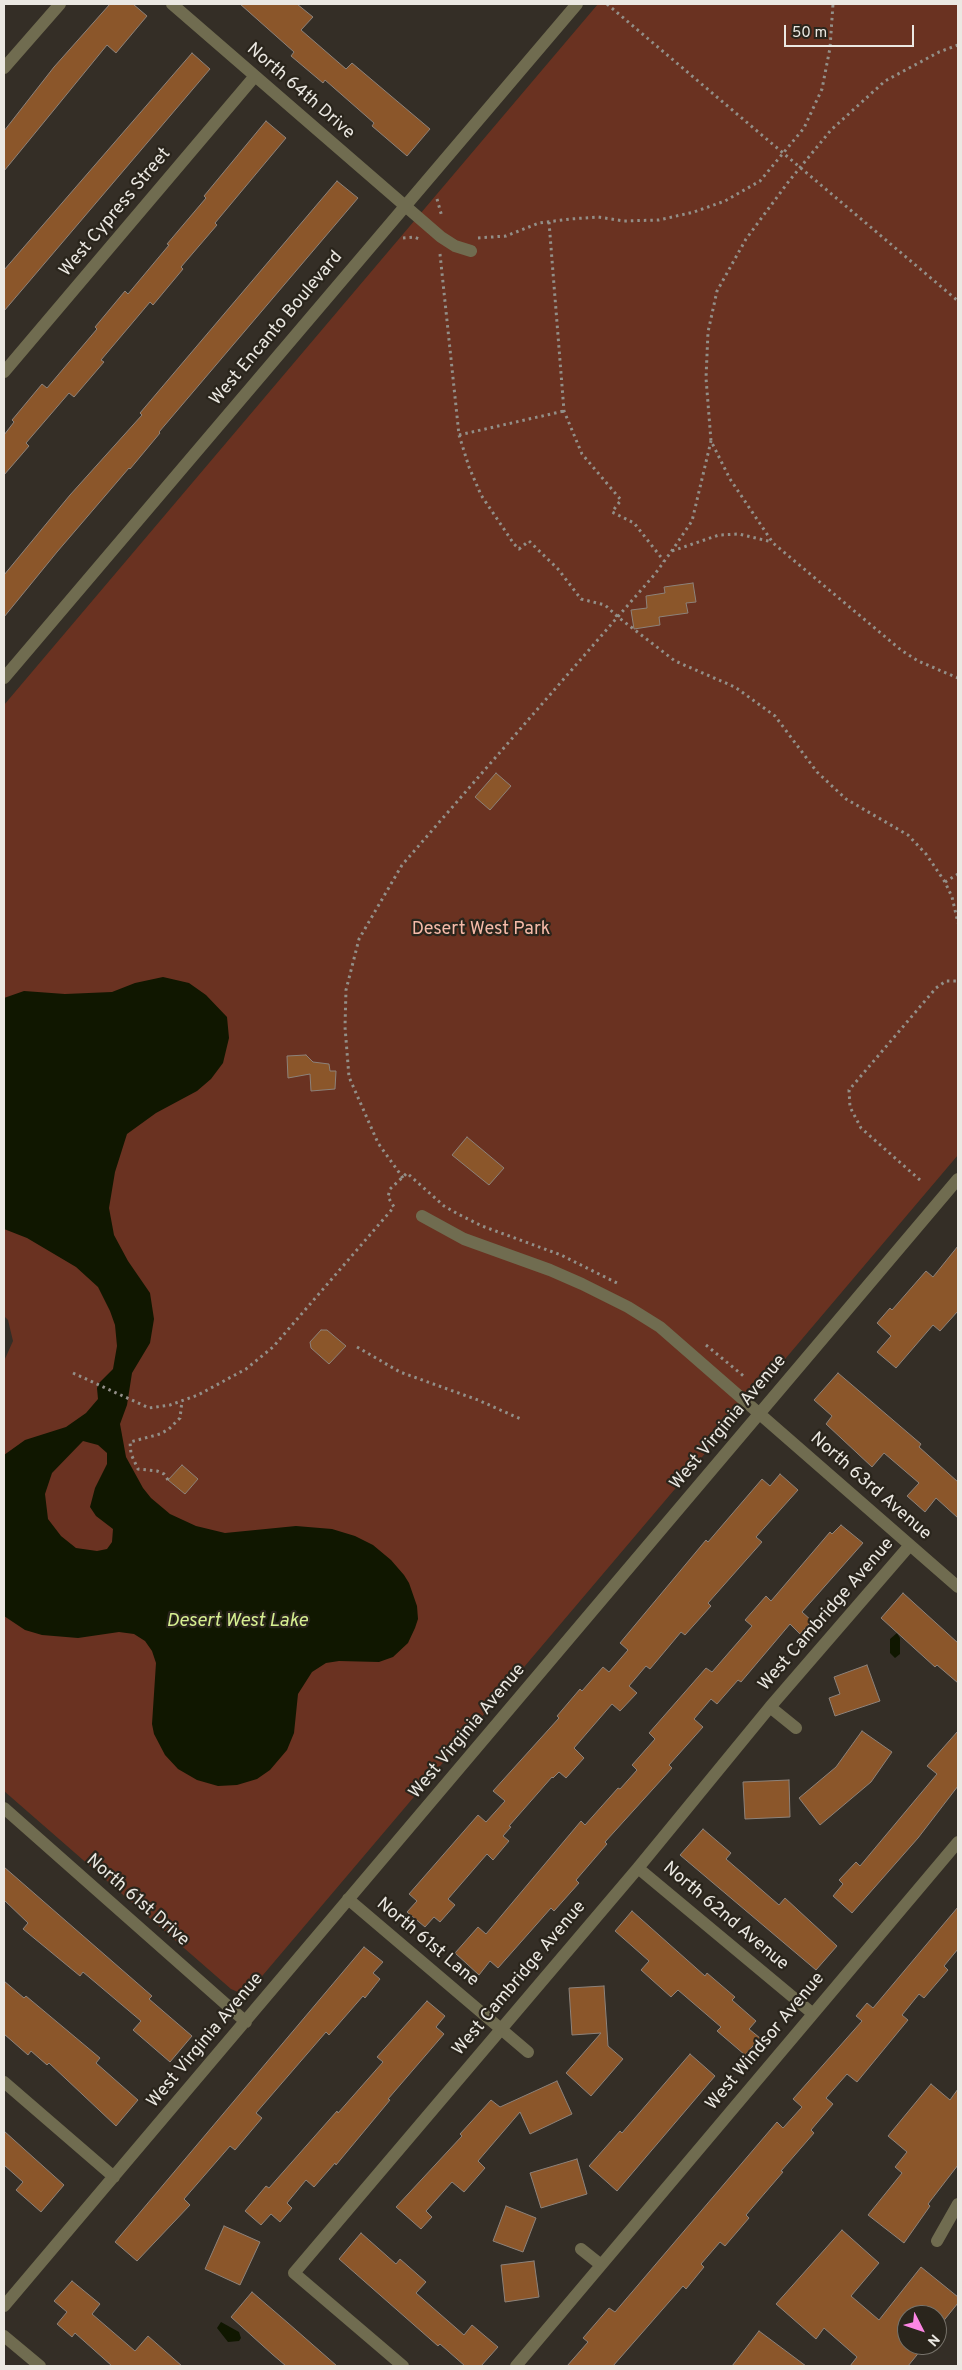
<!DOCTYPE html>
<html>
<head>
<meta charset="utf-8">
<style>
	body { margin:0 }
	#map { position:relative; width:962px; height:2370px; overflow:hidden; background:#342e26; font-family:Overpass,sans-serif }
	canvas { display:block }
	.frame { position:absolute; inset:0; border:5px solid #ebe8e2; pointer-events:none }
	.north { position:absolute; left:897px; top:2305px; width:50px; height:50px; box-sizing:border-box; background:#2a251c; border:1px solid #77736b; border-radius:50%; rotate:131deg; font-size:14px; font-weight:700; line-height:20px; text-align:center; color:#ebe8e2 }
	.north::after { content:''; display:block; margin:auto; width:18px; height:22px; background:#fc86e4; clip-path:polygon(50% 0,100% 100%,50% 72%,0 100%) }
	.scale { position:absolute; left:784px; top:25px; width:130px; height:22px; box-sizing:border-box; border:2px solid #ebe8e2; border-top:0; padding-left:6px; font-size:15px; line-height:18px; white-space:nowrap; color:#ebe8e2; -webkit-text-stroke:4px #2a251c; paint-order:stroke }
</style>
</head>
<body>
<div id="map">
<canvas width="962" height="2370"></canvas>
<div class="frame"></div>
<div class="north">N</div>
<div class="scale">50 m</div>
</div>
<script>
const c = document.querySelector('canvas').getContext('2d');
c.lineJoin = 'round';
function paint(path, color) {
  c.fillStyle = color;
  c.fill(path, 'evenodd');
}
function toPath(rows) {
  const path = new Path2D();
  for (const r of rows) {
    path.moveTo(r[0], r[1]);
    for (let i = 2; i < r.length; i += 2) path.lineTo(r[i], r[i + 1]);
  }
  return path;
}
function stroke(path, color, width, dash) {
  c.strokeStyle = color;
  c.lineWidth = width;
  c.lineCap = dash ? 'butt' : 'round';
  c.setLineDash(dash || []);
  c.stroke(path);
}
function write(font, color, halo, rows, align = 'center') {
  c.font = font + ' Overpass,sans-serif';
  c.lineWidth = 4.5;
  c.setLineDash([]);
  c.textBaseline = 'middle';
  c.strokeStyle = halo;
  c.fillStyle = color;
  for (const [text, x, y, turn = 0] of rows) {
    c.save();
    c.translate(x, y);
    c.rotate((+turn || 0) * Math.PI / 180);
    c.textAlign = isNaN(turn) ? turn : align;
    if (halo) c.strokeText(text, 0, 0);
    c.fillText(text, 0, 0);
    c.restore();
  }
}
paint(toPath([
	[598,4,958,4,958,1155,252,1988,240,1993,231,1989,4,1791,4,1361,13,1341,8,1320,4,1316,4,705]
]), '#6a3221');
paint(toPath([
	[163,977,189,983,206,995,227,1017,229,1038,223,1063,211,1079,197,1091,156,1113,127,1134,115,1172,109,1208,114,1235,128,1261,150,1293,154,1319,150,1343,132,1373,127,1405,120,1424,126,1457,143,1488,151,1498,170,1514,196,1526,225,1533,296,1526,332,1529,355,1536,373,1545,391,1560,404,1575,409,1583,417,1606,418,1619,415,1628,408,1643,393,1657,379,1662,339,1661,326,1663,312,1672,298,1694,294,1733,287,1750,270,1770,257,1779,237,1785,218,1786,197,1780,178,1769,165,1755,154,1734,152,1724,156,1663,152,1651,145,1641,134,1634,119,1632,78,1638,42,1635,25,1630,4,1616,4,1455,25,1440,66,1427,86,1413,98,1399,97,1388,99,1383,113,1369,117,1346,115,1325,110,1311,98,1287,76,1267,27,1238,4,1229,4,998,24,991,65,994,112,992,135,983],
	[83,1441,98,1445,107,1453,107,1464,95,1488,90,1507,96,1516,113,1529,112,1542,107,1549,97,1551,76,1548,61,1536,48,1519,45,1494,52,1473],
	[897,1633,900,1638,900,1654,895,1658,890,1653,890,1639],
	[221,2322,239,2332,241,2338,239,2341,228,2342,217,2328]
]), '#101700');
const building = toPath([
	[110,4,133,4,147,16,116,53,107,45,4,171,4,131,54,67,110,4],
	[240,4,297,4,313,17,301,30,346,69,352,63,430,129,407,156,372,126,374,123,325,80,323,83,291,56,294,52,240,4],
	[192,53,210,69,4,311,4,270,192,53],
	[266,121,286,138,215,223,217,225,181,267,183,269,153,305,150,302,101,360,104,362,74,397,69,393,26,443,29,446,4,475,4,435,14,422,12,420,42,384,47,388,97,329,95,327,125,291,128,294,169,245,167,244,206,198,204,196,266,121],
	[337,181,358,198,159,432,160,433,130,469,129,468,57,552,4,617,4,575,70,495,142,415,140,413,337,181],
	[693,583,696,602,686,603,688,613,659,617,660,625,634,629,631,610,647,608,646,596,665,593,664,587,693,583],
	[496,773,511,786,490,810,475,797,496,773],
	[306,1055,313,1062,329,1064,330,1071,336,1071,335,1089,311,1091,310,1074,288,1078,287,1056,306,1055],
	[467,1137,504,1168,489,1185,452,1155,467,1137],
	[958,1246,958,1311,940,1331,933,1325,896,1368,877,1352,891,1336,877,1323,890,1308,892,1310,926,1271,933,1277,958,1246],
	[321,1330,327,1330,346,1346,329,1364,311,1348,310,1342,321,1330],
	[838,1373,921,1444,919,1447,958,1482,958,1518,936,1498,925,1512,907,1496,919,1483,884,1453,872,1467,826,1424,832,1416,814,1400,838,1373],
	[182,1465,198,1479,185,1494,168,1480,182,1465],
	[780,1474,798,1490,756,1537,762,1542,708,1603,711,1606,685,1635,681,1632,650,1669,646,1666,629,1686,637,1693,620,1711,612,1704,574,1748,584,1758,566,1778,559,1772,553,1778,552,1777,509,1826,511,1827,503,1836,509,1841,493,1860,487,1854,448,1899,455,1905,440,1922,434,1917,425,1927,407,1912,417,1901,409,1894,478,1815,486,1822,505,1801,493,1791,559,1718,557,1716,580,1689,582,1691,603,1667,609,1672,628,1650,620,1643,706,1540,708,1542,762,1479,770,1486,780,1474],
	[841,1525,863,1543,802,1612,812,1621,800,1634,790,1624,741,1682,738,1680,717,1704,711,1699,694,1719,703,1727,669,1765,672,1768,605,1842,607,1844,576,1880,579,1883,554,1911,551,1908,498,1968,490,1961,479,1975,455,1953,478,1927,486,1934,581,1821,585,1825,618,1788,620,1789,637,1770,632,1765,655,1739,649,1733,706,1668,712,1672,752,1626,745,1620,766,1596,771,1601,830,1532,832,1534,841,1525],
	[903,1593,958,1643,958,1683,937,1665,935,1667,881,1618,903,1593],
	[867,1665,880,1701,835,1716,829,1698,840,1694,834,1677,867,1665],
	[862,1731,892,1752,871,1782,820,1825,799,1798,836,1767,862,1731],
	[958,1731,958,1786,918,1838,852,1913,833,1896,843,1884,839,1880,856,1862,860,1866,937,1774,927,1766,958,1731],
	[789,1780,790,1817,745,1819,743,1782,789,1780],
	[703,1829,731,1853,726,1859,779,1905,785,1898,837,1946,816,1970,680,1855,703,1829],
	[4,1867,152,1996,149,1999,192,2036,170,2062,133,2030,141,2021,83,1972,80,1976,23,1929,28,1923,4,1900,4,1867],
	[958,1907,958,1949,944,1966,948,1970,924,1998,919,1994,902,2015,908,2020,857,2082,847,2074,826,2098,833,2104,811,2130,814,2133,781,2171,783,2172,746,2215,749,2218,725,2246,720,2242,701,2264,704,2267,686,2289,683,2286,613,2366,567,2366,588,2342,583,2338,609,2308,615,2312,777,2122,783,2128,802,2107,793,2099,862,2021,856,2016,867,2003,873,2008,958,1907],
	[632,1911,705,1976,707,1973,735,1997,732,2000,756,2021,749,2029,760,2038,745,2055,717,2031,721,2027,678,1990,671,1997,641,1970,649,1961,615,1931,632,1911],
	[364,1947,383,1962,373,1973,380,1979,365,1998,363,1996,329,2035,326,2032,256,2113,262,2118,235,2150,230,2146,184,2199,190,2205,137,2261,115,2242,364,1947],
	[4,1981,24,1998,26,1996,100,2058,96,2063,138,2100,116,2126,49,2063,47,2065,31,2051,28,2055,4,2034,4,1981],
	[604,1986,608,2046,623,2059,591,2096,566,2073,601,2033,572,2035,569,1988,604,1986],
	[427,2001,445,2016,436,2027,444,2034,388,2099,390,2100,336,2165,335,2163,314,2187,306,2180,287,2203,292,2208,280,2222,271,2214,261,2225,245,2211,266,2186,269,2188,337,2111,338,2113,383,2062,377,2057,427,2001],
	[690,2054,715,2076,617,2191,589,2166,620,2131,622,2133,690,2054],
	[557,2081,572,2114,530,2134,520,2112,478,2161,485,2168,464,2192,452,2182,426,2211,432,2217,421,2229,396,2207,462,2136,460,2134,491,2100,500,2107,557,2081],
	[931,2084,950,2100,958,2089,958,2165,928,2204,930,2206,904,2243,868,2215,902,2173,895,2167,907,2152,888,2136,931,2084],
	[4,2131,64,2185,41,2212,16,2190,23,2182,4,2165,4,2131],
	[577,2159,587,2194,541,2208,530,2173,577,2159],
	[506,2206,536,2218,523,2252,493,2241,506,2206],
	[224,2226,260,2242,240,2285,205,2269,224,2226],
	[842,2230,879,2263,851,2296,879,2320,921,2267,958,2297,958,2303,937,2329,937,2315,907,2315,907,2345,925,2345,908,2366,850,2366,857,2357,824,2328,816,2339,776,2304,842,2230],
	[361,2233,396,2264,400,2259,426,2282,416,2293,464,2335,472,2325,498,2347,481,2366,465,2366,440,2344,438,2346,339,2259,361,2233],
	[534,2261,539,2297,505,2302,501,2265,534,2261],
	[72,2281,100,2304,92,2314,135,2351,148,2336,182,2366,112,2366,75,2333,72,2337,57,2324,67,2312,54,2301,72,2281],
	[252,2292,288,2323,337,2366,286,2366,272,2354,231,2317,252,2292],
	[759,2331,806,2366,732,2366,759,2331]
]);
paint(building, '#8b562a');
stroke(building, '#8d827a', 1);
stroke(toPath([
	[607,4,958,301],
	[958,45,939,52,885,81,831,130,789,181,746,239,717,291,708,332,706,378,711,441,730,479,773,543,901,650,918,661,958,678],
	[437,199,442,217],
	[549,222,564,411,582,454,621,500,612,512,634,523,664,561],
	[403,238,414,237,419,239],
	[478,238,506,236,539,223,570,219,598,217,624,221,659,220,694,212,725,201,760,181,804,128,822,89,830,48,833,4],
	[440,254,459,435,469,467,481,495,514,544,519,549,529,541,558,569,581,599,605,605,618,617,675,661,735,687,775,716,817,772,846,799,908,835,926,854,945,882,952,897,958,923],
	[459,435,564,411],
	[672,551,719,535,739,534,772,542],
	[945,882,958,874],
	[403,1178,378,1143,349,1077,345,1027,346,990,359,939,402,865,655,574,671,552,692,521,711,441],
	[920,1180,861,1128,850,1107,849,1090,936,988,946,981,958,981],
	[706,1345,746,1378],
	[357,1347,400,1372,478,1400,523,1420],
	[73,1373,149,1408,170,1405,198,1395,246,1369,273,1347,394,1207,388,1197,390,1189,407,1173,444,1206,458,1214,482,1226,561,1255,617,1283],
	[168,1480,164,1474,157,1471,138,1469,131,1454,130,1442,160,1434,169,1429,180,1418,182,1401]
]), '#938f88', 3, [2.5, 4]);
stroke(toPath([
	[172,4,441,237,455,246,471,251],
	[4,68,60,4],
	[4,372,255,76],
	[4,678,577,4],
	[422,1216,464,1239,550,1270,582,1284,628,1307,660,1327,958,1587],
	[770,1707,796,1728],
	[4,1808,246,2022],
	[638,1868,812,2013],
	[348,1899,528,2052],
	[4,2082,114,2177],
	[937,2241,958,2204],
	[581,2249,601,2265],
	[4,2306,958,1179],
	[4,2336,40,2366],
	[403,2366,294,2273,638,1868,770,1707,910,1545],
	[516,2366,958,1842]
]), '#706c50', 12);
write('18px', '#ebe8e2', '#2a251c', [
	["North 64th Drive",300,92,41],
	["West Cypress Street",116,213,-50],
	["West Encanto Boulevard",277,329,-50],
	["West Virginia Avenue",729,1423,-50],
	["North 63rd Avenue",870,1487,41],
	["West Cambridge Avenue",827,1615,-49],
	["West Virginia Avenue",468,1732,-50],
	["North 61st Drive",137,1901,41],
	["North 62nd Avenue",725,1917,40],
	["North 61st Lane",427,1943,40],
	["West Cambridge Avenue",520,1979,-50],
	["West Virginia Avenue",206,2041,-50],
	["West Windsor Avenue",766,2042,-50]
]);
write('18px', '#f6bba9', '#2a251c', [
	["Desert West Park",481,930]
]);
write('italic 19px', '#d6ef91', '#2a251c', [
	["Desert West Lake",237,1622]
]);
</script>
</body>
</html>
